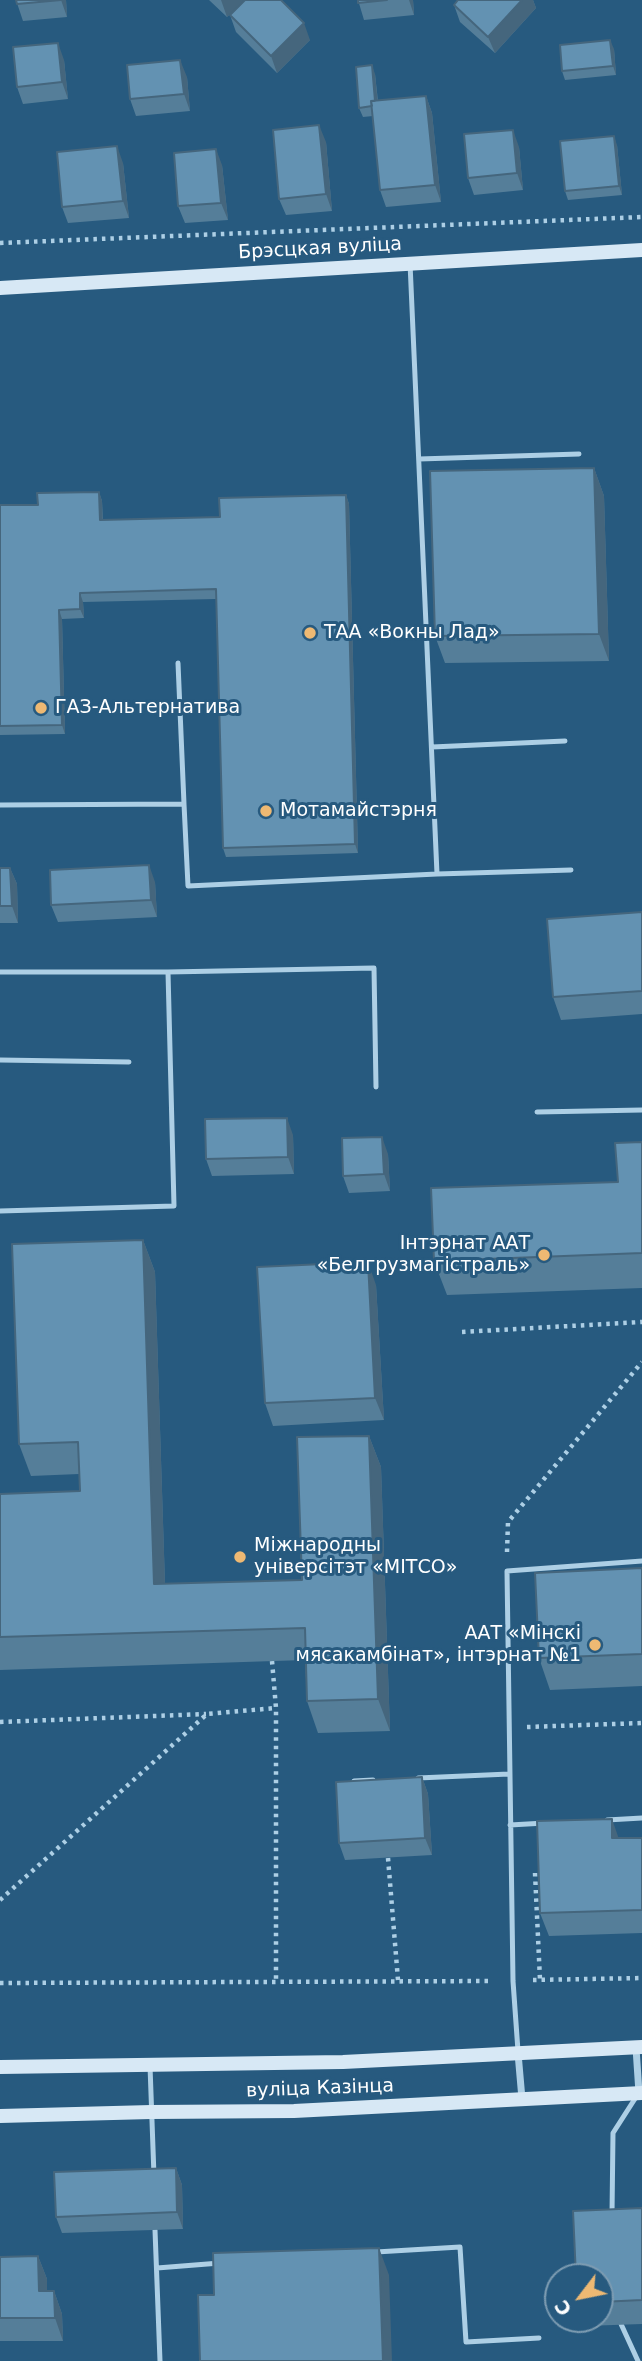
<!DOCTYPE html>
<html>
<head>
<meta charset="utf-8">
<style>
	body { margin:0 }
	#map { position:relative; width:642px; height:2361px; overflow:hidden; background:#275a7f; font-family:"DejaVu Sans",sans-serif }
	canvas { display:block }
	.north { position:absolute; left:544px; top:2263px; width:70px; height:70px; box-sizing:border-box; background:#275a7f; border:2px solid #7d9cb2; border-radius:50%; rotate:238deg; font-size:19px; font-weight:700; line-height:28px; text-align:center; color:#fff }
	.north::after { content:''; display:block; margin:auto; width:24px; height:32px; background:#eeb973; clip-path:polygon(50% 0,100% 100%,50% 72%,0 100%) }
</style>
</head>
<body>
<div id="map">
<canvas width="642" height="2361"></canvas>
<div class="north">С</div>
</div>
<script>
const c = document.querySelector('canvas').getContext('2d');
c.lineJoin = 'round';
function toPath(rows) {
  const path = new Path2D();
  for (const r of rows) {
    path.moveTo(r[0], r[1]);
    for (let i = 2; i < r.length; i += 2) path.lineTo(r[i], r[i + 1]);
  }
  return path;
}
function stroke(path, color, width, dash) {
  c.strokeStyle = color;
  c.lineWidth = width;
  c.lineCap = dash ? 'butt' : 'round';
  c.setLineDash(dash || []);
  c.stroke(path);
}
function paint(path, color) {
  c.fillStyle = color;
  c.fill(path, 'evenodd');
}
function write(font, color, halo, rows, align = 'center') {
  c.font = font + ' "DejaVu Sans",sans-serif';
  c.lineWidth = 6;
  c.setLineDash([]);
  c.textBaseline = 'middle';
  c.strokeStyle = halo;
  c.fillStyle = color;
  for (const [text, x, y, turn = 0] of rows) {
    c.save();
    c.translate(x, y);
    c.rotate((+turn || 0) * Math.PI / 180);
    c.textAlign = isNaN(turn) ? turn : align;
    if (halo) c.strokeText(text, 0, 0);
    c.fillText(text, 0, 0);
    c.restore();
  }
}
stroke(toPath([
	[0,243,642,217],
	[462,1332,642,1322],
	[507,1552,508,1522,642,1362],
	[272,1661,276,1708,276,1980],
	[0,1722,206,1714],
	[527,1727,642,1723],
	[388,1858,398,1980],
	[535,1873,540,1980],
	[0,1900,207,1714,276,1708],
	[533,1980,642,1978],
	[0,1983,493,1981]
]), '#adcfe5', 4.5, [3.5, 5]);
stroke(toPath([
	[419,459,579,454],
	[178,663,184,804],
	[432,747,565,741],
	[0,805,184,804,188,886,437,874,410,263],
	[437,874,571,870],
	[0,972,168,972,174,1206,0,1211],
	[168,972,374,968,376,1087],
	[0,1060,129,1062],
	[537,1112,642,1110],
	[418,1778,509,1774],
	[354,1781,373,1780],
	[607,1820,642,1818],
	[510,1825,545,1823],
	[518,2051,513,1981,507,1571,642,1561],
	[150,2066,154,2176],
	[612,2214,613,2133,638,2094],
	[155,2230,160,2361],
	[376,2252,460,2247,466,2342,539,2338],
	[157,2268,220,2263],
	[621,2324,638,2361]
]), '#adcfe5', 5);
stroke(toPath([
	[636,2048,639,2093],
	[518,2053,522,2099]
]), '#adcfe5', 7);
stroke(toPath([
	[0,288,642,250],
	[0,2067,343,2062,642,2047],
	[0,2116,151,2112,294,2111,642,2093]
]), '#d7e8f5', 14);
paint(toPath([
	[16,0,66,0,67,17,23,21],
	[209,0,244,0,227,17],
	[358,0,413,0,414,15,364,20],
	[458,0,533,0,536,8,495,53,460,22,454,5],
	[230,15,310,40,277,73,236,32],
	[614,49,616,75,565,80,562,71],
	[64,60,68,99,23,104,17,87],
	[375,74,378,101,426,96,432,113,441,202,386,207,380,190,373,116,363,117,359,108],
	[187,77,190,111,136,116,130,99],
	[326,142,332,211,286,215,279,199],
	[617,145,622,195,568,200,565,191],
	[519,147,523,190,474,195,468,178],
	[123,163,129,218,68,223,62,207],
	[222,165,228,220,185,223,178,206],
	[594,468,604,496,609,661,445,663,435,636],
	[99,492,102,501,103,520,220,517,346,495,349,504,358,853,226,857,223,848,216,599,83,602,84,618,62,619,65,734,0,735,0,505,38,505],
	[0,868,10,868,17,884,18,923,0,923],
	[155,882,157,917,58,922,51,905],
	[642,912,642,1014,561,1020,553,997],
	[293,1135,294,1174,212,1176,206,1159],
	[642,1142,642,1288,447,1295,434,1261,618,1182],
	[388,1154,390,1191,349,1193,343,1176],
	[143,1240,155,1272,165,1584,302,1580,369,1436,381,1467,390,1731,318,1733,307,1701,305,1660,0,1670,0,1494,80,1491,79,1474,31,1476,19,1444],
	[376,1285,384,1420,273,1426,265,1403],
	[642,1568,642,1686,550,1690,539,1658],
	[422,1777,428,1794,432,1855,345,1860,339,1843],
	[619,1838,642,1838,642,1933,549,1936,540,1913],
	[176,2168,182,2185,183,2229,62,2233,56,2217],
	[642,2208,642,2324,585,2326,583,2319,600,2319,600,2277],
	[38,2256,47,2279,47,2291,54,2291,62,2314,63,2341,0,2341,0,2257]
]), '#557e99');
paint(toPath([
	[61,0,66,0,67,17],
	[221,0,244,0,227,17],
	[409,0,413,0,414,15],
	[522,0,533,0,536,8,495,53,488,37],
	[304,23,310,40,277,73,271,56],
	[610,40,614,49,616,75,613,66],
	[58,43,64,60,68,99,62,82],
	[180,60,187,77,190,111,184,94],
	[372,65,375,74,379,115,376,106],
	[426,96,432,113,441,202,435,185],
	[319,125,326,142,332,211,326,194],
	[513,130,519,147,523,190,517,173],
	[614,136,617,145,622,195,619,186],
	[117,146,123,163,129,218,123,201],
	[216,149,222,165,228,220,221,203],
	[594,468,604,496,609,661,599,634],
	[99,492,102,501,103,529,100,520],
	[346,495,349,504,358,853,355,844],
	[80,593,83,602,84,618,80,609],
	[59,610,62,619,65,734,62,725],
	[149,865,155,882,157,917,151,900],
	[10,868,17,884,18,923,12,906],
	[287,1118,293,1135,294,1174,288,1157],
	[382,1137,388,1154,390,1191,384,1174],
	[143,1240,155,1272,166,1616,154,1584],
	[368,1262,376,1285,384,1420,375,1398],
	[369,1436,381,1467,390,1731,378,1699],
	[422,1777,428,1794,432,1855,425,1838],
	[612,1819,620,1842,612,1838],
	[176,2168,182,2185,183,2229,177,2212],
	[379,2248,389,2275,392,2361,383,2361],
	[38,2256,47,2279,47,2314,39,2291],
	[54,2291,62,2314,63,2341,55,2318]
]), '#45667d');
const building = toPath([
	[16,0,61,0,17,4,16,0],
	[245,0,281,0,304,23,271,56,230,15,245,0],
	[358,0,387,0,358,3,358,0],
	[458,0,522,0,488,37,454,5,458,0],
	[610,40,613,66,562,71,560,45,610,40],
	[58,43,62,82,17,87,13,47,58,43],
	[180,60,184,94,130,99,127,65,180,60],
	[372,65,375,101,371,101,372,106,359,108,356,67,372,65],
	[426,96,435,185,380,190,371,101,426,96],
	[319,125,326,194,279,199,273,130,319,125],
	[513,130,517,173,468,178,464,134,513,130],
	[614,136,619,186,565,191,560,141,614,136],
	[117,146,123,201,62,207,57,152,117,146],
	[216,149,221,203,178,206,174,153,216,149],
	[594,468,599,634,435,636,430,471,594,468],
	[99,492,100,520,220,517,219,498,346,495,355,844,223,848,216,589,80,593,80,609,59,610,62,725,0,726,0,505,38,505,37,493,99,492],
	[149,865,151,900,51,905,50,870,149,865],
	[0,868,10,868,12,906,0,906,0,868],
	[642,912,642,991,553,997,547,919,642,912],
	[287,1118,288,1157,206,1159,205,1119,287,1118],
	[382,1137,384,1174,343,1176,342,1138,382,1137],
	[642,1142,642,1253,434,1261,431,1188,618,1182,615,1143,642,1142],
	[143,1240,154,1584,302,1580,297,1437,369,1436,378,1699,307,1701,305,1628,0,1637,0,1494,80,1491,78,1442,19,1444,12,1244,143,1240],
	[368,1262,375,1398,265,1403,257,1267,368,1262],
	[642,1568,642,1654,539,1658,535,1573,642,1568],
	[422,1777,425,1838,339,1843,336,1782,422,1777],
	[612,1819,612,1838,642,1838,642,1910,540,1913,537,1821,612,1819],
	[176,2168,177,2212,56,2217,54,2172,176,2168],
	[642,2208,642,2300,600,2302,600,2277,576,2277,573,2211,642,2208],
	[379,2248,383,2361,200,2361,198,2295,214,2295,213,2253,379,2248],
	[38,2256,39,2291,54,2291,55,2318,0,2318,0,2257,38,2256]
]);
paint(building, '#6392b2');
stroke(building, '#45667d', 2);
for (const [x, y, r, color] of [
	[310,633,7,"#eeb973"],
	[41,708,7,"#eeb973"],
	[266,811,7,"#eeb973"],
	[544,1255,7,"#eeb973"],
	[240,1557,7,"#eeb973"],
	[595,1645,7,"#eeb973"]
]) {
  const dot = new Path2D();
  dot.arc(x, y, r, 0, 2 * Math.PI);
  c.fillStyle = color;
  c.fill(dot);
  stroke(dot, '#275a7f', 2.5);
}
write('19px', '#fff', '#275a7f', [
	["Брэсцкая вуліца",320,249,-3],
	["вуліца Казінца",320,2089,-2]
]);
write('19px', '#fff', '#275a7f', [
	["ТАА «Вокны Лад»",324,633],
	["ГАЗ-Альтернатива",55,708],
	["Мотамайстэрня",280,811],
	["Інтэрнат ААТ",530,1244,"right"],
	["«Белгрузмагістраль»",530,1266,"right"],
	["Міжнародны",254,1546],
	["універсітэт «МІТСО»",254,1568],
	["ААТ «Мінскі",581,1634,"right"],
	["мясакамбінат», інтэрнат №1",581,1656,"right"]
], 'left');
</script>
</body>
</html>
